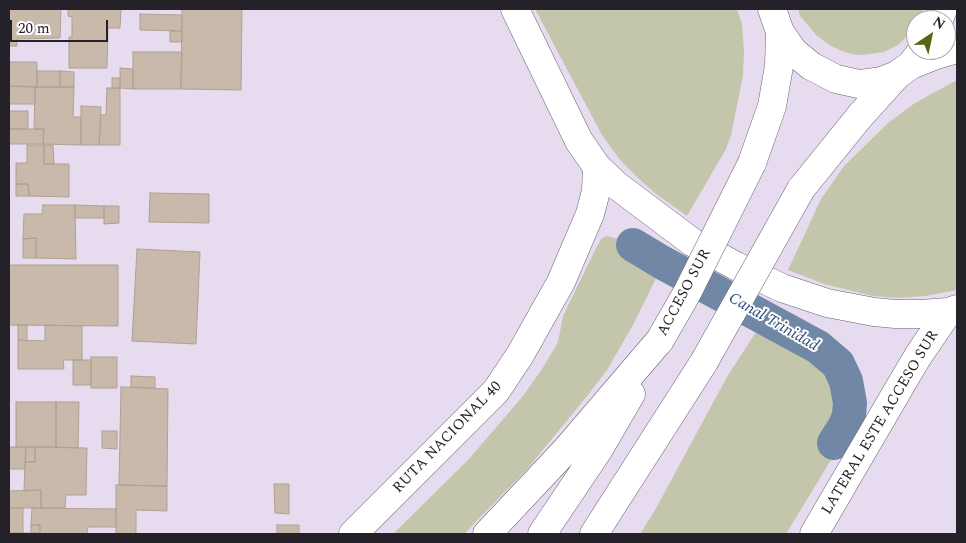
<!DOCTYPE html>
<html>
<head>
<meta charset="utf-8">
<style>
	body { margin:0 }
	#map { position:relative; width:966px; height:543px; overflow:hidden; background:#e7dcef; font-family:Spectral,serif }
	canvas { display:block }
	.frame { position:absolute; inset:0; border:10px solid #252128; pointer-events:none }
	.north { position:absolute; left:906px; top:10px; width:50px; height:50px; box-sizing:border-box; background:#fff; border:1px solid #a8a6a9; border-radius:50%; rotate:34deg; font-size:14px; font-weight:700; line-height:20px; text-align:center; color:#252128 }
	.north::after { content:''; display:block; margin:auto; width:18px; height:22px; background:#576710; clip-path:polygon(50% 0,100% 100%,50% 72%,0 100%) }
	.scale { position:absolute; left:10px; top:20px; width:98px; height:22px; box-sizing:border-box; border:2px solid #252128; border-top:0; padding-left:6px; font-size:15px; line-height:18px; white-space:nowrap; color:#252128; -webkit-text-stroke:4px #fff; paint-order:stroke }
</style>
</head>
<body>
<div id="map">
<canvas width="966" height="543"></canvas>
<div class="frame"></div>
<div class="north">N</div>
<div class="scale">20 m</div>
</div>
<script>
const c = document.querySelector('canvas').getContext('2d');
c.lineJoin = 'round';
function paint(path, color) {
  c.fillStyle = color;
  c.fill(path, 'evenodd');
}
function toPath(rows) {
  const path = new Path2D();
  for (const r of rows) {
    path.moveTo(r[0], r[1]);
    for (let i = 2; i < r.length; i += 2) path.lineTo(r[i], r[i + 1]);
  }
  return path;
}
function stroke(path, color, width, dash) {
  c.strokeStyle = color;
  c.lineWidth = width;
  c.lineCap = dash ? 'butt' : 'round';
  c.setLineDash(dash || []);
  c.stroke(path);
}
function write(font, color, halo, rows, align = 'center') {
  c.font = font + ' Spectral,serif';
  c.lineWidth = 4;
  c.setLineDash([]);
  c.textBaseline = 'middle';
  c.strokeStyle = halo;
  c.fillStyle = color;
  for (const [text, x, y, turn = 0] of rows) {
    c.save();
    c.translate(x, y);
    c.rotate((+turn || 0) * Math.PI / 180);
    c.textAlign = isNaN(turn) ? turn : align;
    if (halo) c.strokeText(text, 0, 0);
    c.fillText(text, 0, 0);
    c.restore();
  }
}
paint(toPath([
	[535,9,737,9,742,24,744,50,743,76,731,135,726,149,687,216,656,194,637,177,620,160,602,135],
	[798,9,924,9,919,20,916,20,914,29,898,45,884,52,862,55,852,54,842,51,831,46,817,36,800,16],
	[957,80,957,290,925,296,898,298,873,296,824,284,788,270,821,199,844,166,888,123,915,103],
	[607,236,622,240,662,266,633,325,607,370,588,395,528,468,464,534,393,534,468,460,523,396,542,369,558,342,563,316,596,248,602,238],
	[764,320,817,351,834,365,839,372,846,393,846,403,840,424,829,443,837,450,786,534,640,534,655,510,728,375]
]), '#c4c6ac');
stroke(toPath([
	[633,245,663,263,818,347,838,364,846,381,850,403,849,415,845,426,834,443]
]), '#7087a5', 34);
const building = toPath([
	[9,9,61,9,60,38,17,39,17,46,9,46,9,9],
	[68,9,121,9,120,28,108,28,107,68,69,68,69,37,72,37,72,17,68,16,68,9],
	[182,9,242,9,241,90,181,89,182,9],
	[140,14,182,15,182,31,140,30,140,14],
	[170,31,182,31,182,42,170,42,170,31],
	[133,52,182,52,181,89,133,89,133,52],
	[9,62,37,62,37,87,9,86,9,62],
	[120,68,133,69,133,89,120,88,120,68],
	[37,71,60,71,60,87,37,87,37,71],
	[60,71,74,72,74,87,60,87,60,71],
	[112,78,120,78,120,88,112,88,112,78],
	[9,86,35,87,35,104,9,104,9,86],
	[35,87,74,87,73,117,81,117,81,145,43,144,44,129,34,129,35,87],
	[107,88,120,88,120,145,99,145,101,115,106,115,107,88],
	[81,106,101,107,99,145,81,145,81,106],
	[9,111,28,111,28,129,9,129,9,111],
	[9,129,44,129,43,144,9,144,9,129],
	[27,145,44,145,44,164,69,164,69,197,29,196,28,184,16,184,16,163,27,163,27,145],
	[44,145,53,145,54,164,44,164,44,145],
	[16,184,28,184,29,196,16,196,16,184],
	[150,193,209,194,209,223,149,222,150,193],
	[43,205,75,205,76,259,36,258,36,238,23,239,24,214,42,214,43,205],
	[75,205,104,206,104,218,75,218,75,205],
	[104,206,119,206,119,223,104,224,104,206],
	[36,238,36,258,23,258,23,239,36,238],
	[137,249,200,252,196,344,132,341,137,249],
	[9,265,118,265,118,326,9,325,9,265],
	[18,325,27,325,27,341,18,340,18,325],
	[45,325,82,326,82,360,63,360,64,369,18,369,18,340,45,341,45,325],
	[91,357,117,357,117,388,91,388,91,357],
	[73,360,91,360,91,385,73,385,73,360],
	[131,376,155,377,155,388,131,387,131,376],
	[121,387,168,389,167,486,119,485,121,387],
	[16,402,56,402,56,447,16,447,16,402],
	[56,402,79,402,78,448,56,447,56,402],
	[102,431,117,431,117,449,102,448,102,431],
	[9,447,26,447,25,469,9,469,9,447],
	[26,447,35,447,35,462,25,462,26,447],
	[35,447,87,448,86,495,66,495,65,508,41,508,41,490,24,491,25,462,35,462,35,447],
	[274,484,289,484,289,514,275,513,274,484],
	[116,485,167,486,167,511,136,510,136,534,116,534,116,485],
	[41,490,41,508,9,508,9,491,41,490],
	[9,508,23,508,23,533,9,532,9,508],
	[32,508,116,509,116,527,88,527,87,534,22,534,22,533,40,533,40,525,31,525,32,508],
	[31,525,40,525,40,533,31,533,31,525],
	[277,525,299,525,299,534,277,534,277,525]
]);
paint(building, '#c9b9ab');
stroke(building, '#afa092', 1);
const minor = toPath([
	[515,9,579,141,597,167,616,185,692,242,736,266,782,288,827,303,874,312,895,314,921,314,948,312,957,309],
	[353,534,496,391,520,355,561,282,590,214,596,191,597,167],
	[814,534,898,390,918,356,948,312]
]);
const highway = toPath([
	[772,9,780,32,793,51,811,66,836,79,859,84,881,81,897,75],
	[939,20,943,9],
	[911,65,936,55,957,49],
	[752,163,772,106,779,66,780,32],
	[801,189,860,116,897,75,911,65,922,50],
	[487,534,566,450,660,340],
	[542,534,599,449,631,394],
	[594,534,704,362]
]);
stroke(minor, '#69606f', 29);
stroke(highway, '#69606f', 29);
stroke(minor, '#fff', 28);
stroke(highway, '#fff', 28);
const highwayBridge = toPath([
	[660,340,687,293,752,163],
	[704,362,801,189]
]);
stroke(highwayBridge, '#69606f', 29, []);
stroke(highwayBridge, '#fff', 28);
write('15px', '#252128', '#fff', [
	["ACCESO SUR",685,293,-62],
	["LATERAL ESTE ACCESO SUR",881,423,-59],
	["RUTA NACIONAL 40",448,438,-46]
]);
write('italic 16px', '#2a4c77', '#fff', [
	["Canal Trinidad",773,323,30]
]);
</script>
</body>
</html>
